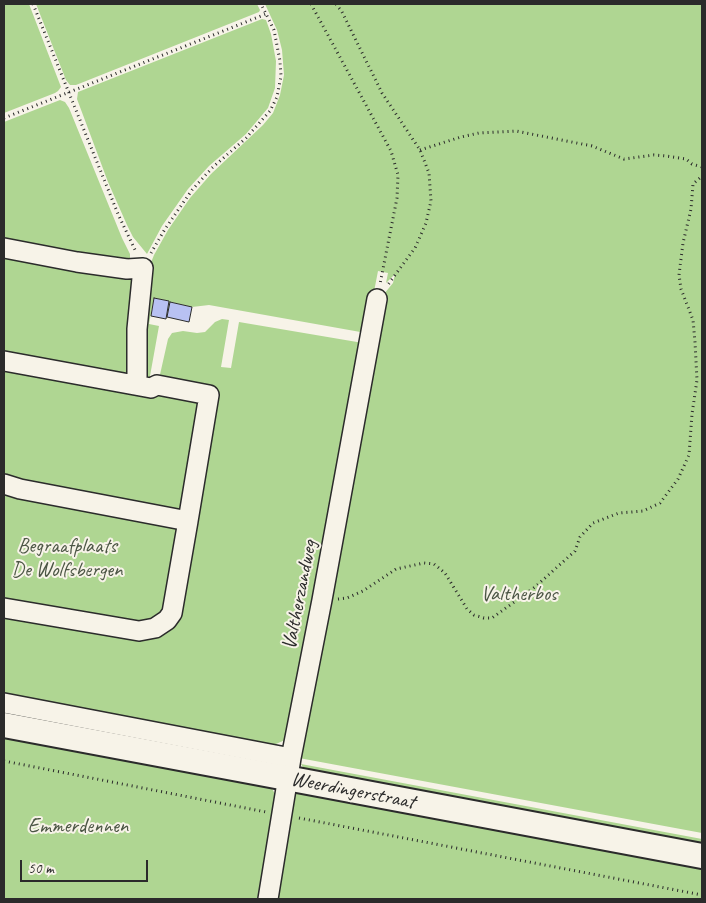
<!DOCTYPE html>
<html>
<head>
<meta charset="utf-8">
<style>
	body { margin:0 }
	#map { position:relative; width:706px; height:903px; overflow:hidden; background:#f7f3e8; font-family:Caveat,sans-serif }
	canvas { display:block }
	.frame { position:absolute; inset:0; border:5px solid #2b2b2b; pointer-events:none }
	.scale { position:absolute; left:20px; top:860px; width:128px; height:22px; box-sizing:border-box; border:2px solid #2b2b2b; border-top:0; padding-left:6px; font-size:15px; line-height:18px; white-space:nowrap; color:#2b2b2b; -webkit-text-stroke:4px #f7f3e8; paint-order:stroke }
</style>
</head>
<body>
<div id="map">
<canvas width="706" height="903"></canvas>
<div class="frame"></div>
<div class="scale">50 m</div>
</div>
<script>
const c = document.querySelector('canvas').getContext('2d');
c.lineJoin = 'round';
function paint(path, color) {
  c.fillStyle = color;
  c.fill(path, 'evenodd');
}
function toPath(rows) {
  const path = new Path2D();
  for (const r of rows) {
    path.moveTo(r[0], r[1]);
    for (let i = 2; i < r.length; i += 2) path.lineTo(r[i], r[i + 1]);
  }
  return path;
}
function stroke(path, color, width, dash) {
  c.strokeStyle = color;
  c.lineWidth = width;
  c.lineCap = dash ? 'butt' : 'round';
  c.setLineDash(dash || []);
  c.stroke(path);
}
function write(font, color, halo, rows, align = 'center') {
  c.font = font + ' Caveat,sans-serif';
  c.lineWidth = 4;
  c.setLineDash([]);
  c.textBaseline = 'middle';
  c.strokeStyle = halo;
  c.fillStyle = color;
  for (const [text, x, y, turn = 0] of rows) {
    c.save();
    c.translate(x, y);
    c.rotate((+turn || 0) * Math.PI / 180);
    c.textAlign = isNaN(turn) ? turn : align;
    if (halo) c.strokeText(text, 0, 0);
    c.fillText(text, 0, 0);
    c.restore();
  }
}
paint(toPath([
	[4,4,29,4,61,87,58,91,55,93,4,113],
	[36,4,257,4,260,10,259,12,76,85,70,85,66,80],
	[265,4,702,4,702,833,299,758,384,294,393,283,395,274,386,283,388,273,378,271,366,333,209,305,192,307,171,302,167,317,169,301,154,298,149,324,159,326,150,376,149,379,140,375,150,265,154,255,168,230,190,198,211,174,263,125,273,113,280,95,284,75,282,50,277,30],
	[262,19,266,20,271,34,276,61,275,88,268,108,246,134,209,166,188,189,162,226,147,254,133,237,127,225,108,182,77,99,78,92],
	[60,100,65,102,69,108,122,238,130,254,130,258,128,261,4,244,4,122],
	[4,252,135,274,133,377,4,357],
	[222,319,229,320,221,367,231,368,239,322,363,343,285,740,276,744,268,745,4,696,4,612,162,628,215,391,159,379,168,339,172,333,183,331,197,333,205,332,215,322],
	[4,364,201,395,186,515,4,481],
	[4,488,185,523,171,602,154,624,4,604],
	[4,734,271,787,278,799,302,791,702,865,702,899,4,899],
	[301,764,702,839,702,847,304,769]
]), '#afd692');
const building = toPath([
	[154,298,169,301,166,319,151,316,154,298],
	[170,302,192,307,189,322,167,317,170,302]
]);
paint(building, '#b8c1f2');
stroke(building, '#2b2b2b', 1);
const minor = toPath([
	[4,248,77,262,127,269,143,268,137,329,137,385],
	[4,361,151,388,157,385,209,395,188,521],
	[4,484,20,489,188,521,172,613,167,620,155,628,139,631,4,608],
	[4,703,291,758],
	[268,899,291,758,322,600,377,299]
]);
const major = toPath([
	[4,725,702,856]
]);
stroke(minor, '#2b2b2b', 22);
stroke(major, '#2b2b2b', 28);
stroke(toPath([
	[33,4,118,214,136,252],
	[311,4,391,151,398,175,397,198,380,284],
	[336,4,342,12,382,93,420,150,429,173,431,201,426,223,415,248,387,286],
	[4,118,266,14],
	[420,150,461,137,479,133,516,131,592,146,624,159,654,155,666,156,686,159,692,164,702,167],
	[151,253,165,229,192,190,212,168,246,138,270,111,277,97,281,76,280,61,274,30,261,4],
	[338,599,347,598,363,591,396,569,424,563,434,564,445,573,467,609,474,615,484,618,492,618,535,587,575,551,580,537,593,523,619,513,643,511,660,503,678,479,689,455,692,414,697,380,695,342,693,320,681,289,679,275,683,243,691,209,693,184,702,176],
	[4,761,266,812],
	[299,818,702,895]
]), '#2b2b2b', 3, [1, 4]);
stroke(minor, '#f7f3e8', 19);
stroke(major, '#f7f3e8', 24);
write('21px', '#4c5645', '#f7f3e8', [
	["Begraafplaats",67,546],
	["De Wolfsbergen",67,570],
	["Valtherbos",519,594],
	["Emmerdennen",78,826]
]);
write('21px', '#2b2b2b', '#f7f3e8', [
	["Valtherzandweg",300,595,-79],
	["Weerdingerstraat",353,791,11]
]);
</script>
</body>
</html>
